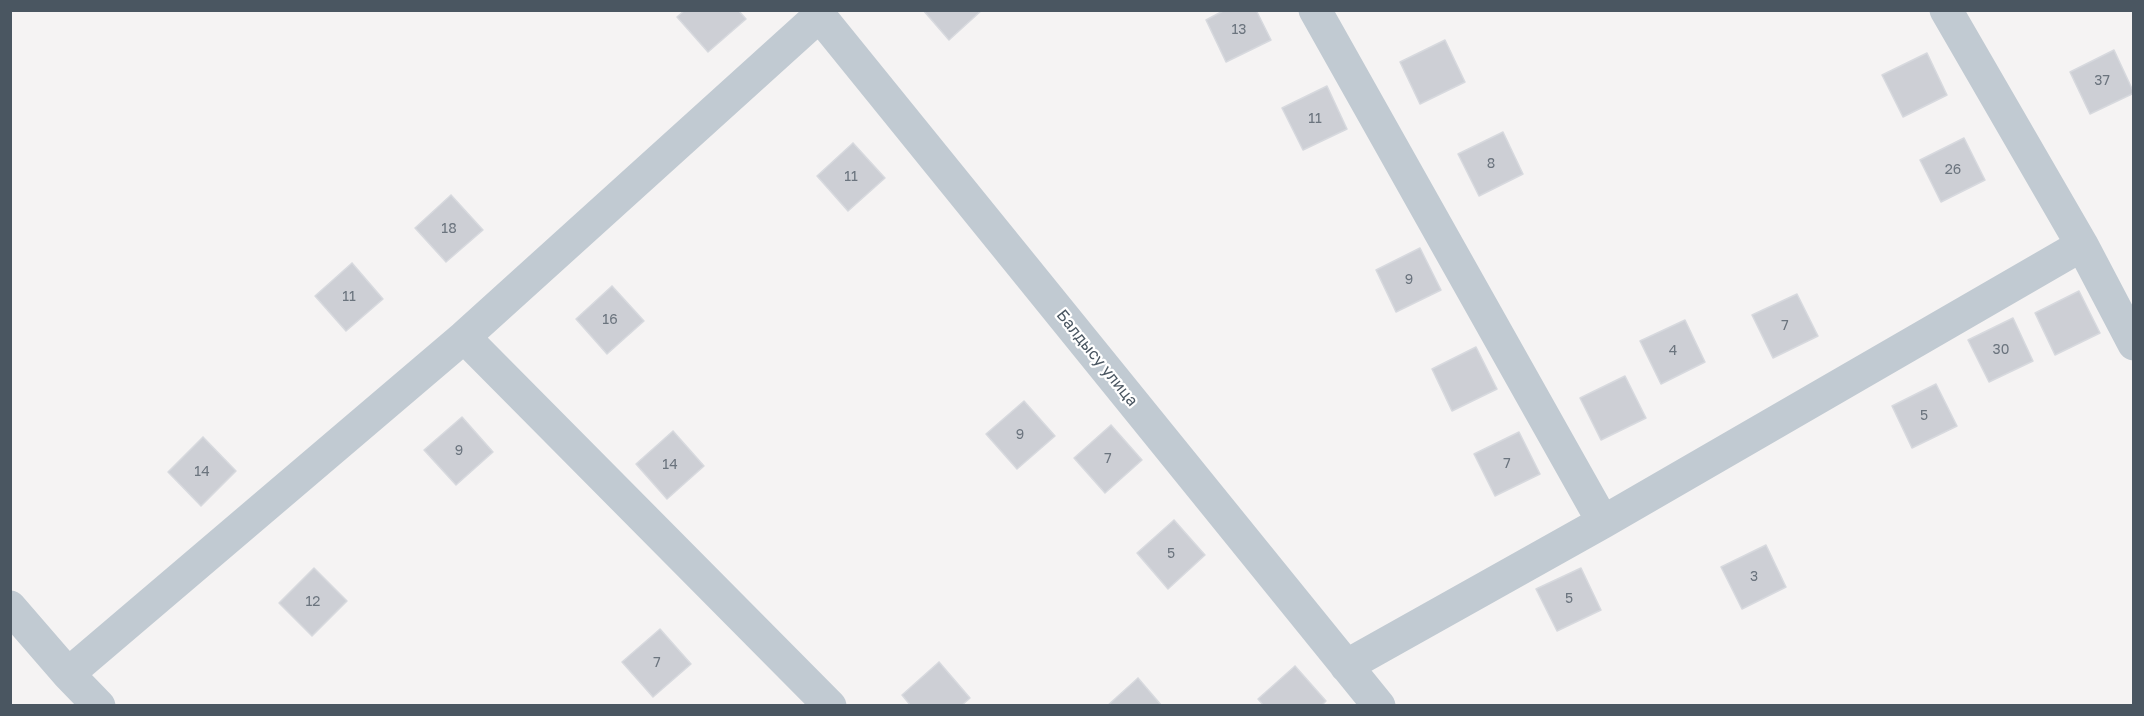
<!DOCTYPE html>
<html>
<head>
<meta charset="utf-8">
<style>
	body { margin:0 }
	#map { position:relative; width:2144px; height:716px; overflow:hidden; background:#f5f3f3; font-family:"Golos Text",sans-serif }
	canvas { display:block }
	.frame { position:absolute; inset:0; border:12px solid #4a5661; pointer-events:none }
</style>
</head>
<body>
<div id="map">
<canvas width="2144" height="716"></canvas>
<div class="frame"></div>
</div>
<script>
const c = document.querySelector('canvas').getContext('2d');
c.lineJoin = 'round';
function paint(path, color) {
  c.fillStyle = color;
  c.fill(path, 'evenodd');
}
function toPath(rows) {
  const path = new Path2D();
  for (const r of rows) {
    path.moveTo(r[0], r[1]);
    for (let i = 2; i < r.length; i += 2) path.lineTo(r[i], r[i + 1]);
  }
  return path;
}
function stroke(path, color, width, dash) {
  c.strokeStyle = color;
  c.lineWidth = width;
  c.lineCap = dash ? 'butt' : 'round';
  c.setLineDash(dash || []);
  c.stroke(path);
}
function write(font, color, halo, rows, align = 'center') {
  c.font = font + ' "Golos Text",sans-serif';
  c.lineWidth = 4.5;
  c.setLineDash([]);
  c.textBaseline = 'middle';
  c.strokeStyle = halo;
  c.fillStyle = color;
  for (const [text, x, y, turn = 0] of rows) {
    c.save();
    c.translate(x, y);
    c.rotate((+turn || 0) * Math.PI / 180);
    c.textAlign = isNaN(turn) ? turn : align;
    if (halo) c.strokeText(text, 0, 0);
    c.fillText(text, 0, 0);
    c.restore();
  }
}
const building = toPath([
	[685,10,738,10,746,19,708,52,677,17,685,10],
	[923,10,982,10,949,40,923,10],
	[1225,10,1256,10,1271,40,1226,62,1206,20,1225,10],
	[1445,40,1465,82,1420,104,1400,62,1445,40],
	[2114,50,2134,93,2090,114,2070,72,2114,50],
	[1927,53,1947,95,1903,117,1882,75,1927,53],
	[1327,86,1347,129,1303,150,1282,108,1327,86],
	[1503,132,1523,174,1479,196,1458,154,1503,132],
	[1964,138,1985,180,1941,202,1920,160,1964,138],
	[853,143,885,178,848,211,817,176,853,143],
	[451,195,483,230,446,262,415,228,451,195],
	[1420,248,1441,290,1396,312,1376,270,1420,248],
	[352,263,383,299,346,331,315,296,352,263],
	[612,286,644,321,607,354,576,319,612,286],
	[2079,291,2100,333,2055,355,2035,313,2079,291],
	[1797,294,1818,336,1773,358,1752,315,1797,294],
	[2013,318,2033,361,1989,382,1968,340,2013,318],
	[1685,320,1705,362,1661,384,1640,341,1685,320],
	[1476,347,1497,389,1452,411,1432,369,1476,347],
	[1625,376,1646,418,1601,440,1580,398,1625,376],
	[1936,384,1957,426,1912,448,1892,406,1936,384],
	[1024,401,1055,436,1017,469,986,434,1024,401],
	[462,417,493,452,456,485,424,450,462,417],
	[1111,425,1142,460,1105,493,1074,458,1111,425],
	[673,431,704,466,667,499,636,464,673,431],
	[1519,432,1540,474,1495,496,1474,454,1519,432],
	[203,437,236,471,201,506,168,472,203,437],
	[1174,520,1205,555,1168,589,1137,553,1174,520],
	[1766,545,1786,587,1742,609,1721,567,1766,545],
	[314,568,347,601,312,636,279,603,314,568],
	[1581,568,1601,610,1557,631,1536,589,1581,568],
	[660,629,691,664,653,697,622,662,660,629],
	[939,662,970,698,961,706,911,706,902,695,939,662],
	[1295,666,1326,701,1321,706,1264,706,1258,699,1295,666],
	[1138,678,1162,706,1107,706,1138,678]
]);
paint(building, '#cdcfd5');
stroke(building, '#d7d9de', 1.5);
stroke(toPath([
	[815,10,1379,706],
	[1315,10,1603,522],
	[1946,10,2082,245,2134,344],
	[464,337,830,706],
	[10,607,68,674,99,706],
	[1346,666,1603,522,2082,245],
	[68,674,464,337,819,16]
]), '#c1cad2', 33);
write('14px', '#6b747e', null, [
	["13",1239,30],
	["37",2102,81],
	["11",1315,119],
	["8",1491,164],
	["26",1953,170],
	["11",851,177],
	["18",449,229],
	["9",1409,280],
	["11",349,297],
	["16",610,320],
	["7",1785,326],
	["30",2001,350],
	["4",1673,351],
	["5",1924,416],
	["9",1020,435],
	["9",459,451],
	["7",1108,459],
	["7",1507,464],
	["14",670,465],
	["14",202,472],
	["5",1171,554],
	["3",1754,577],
	["5",1569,599],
	["12",313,602],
	["7",657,663]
]);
write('16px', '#4a5661', '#fff', [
	["Балдысу улица",1097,358,51]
]);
</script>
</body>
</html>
